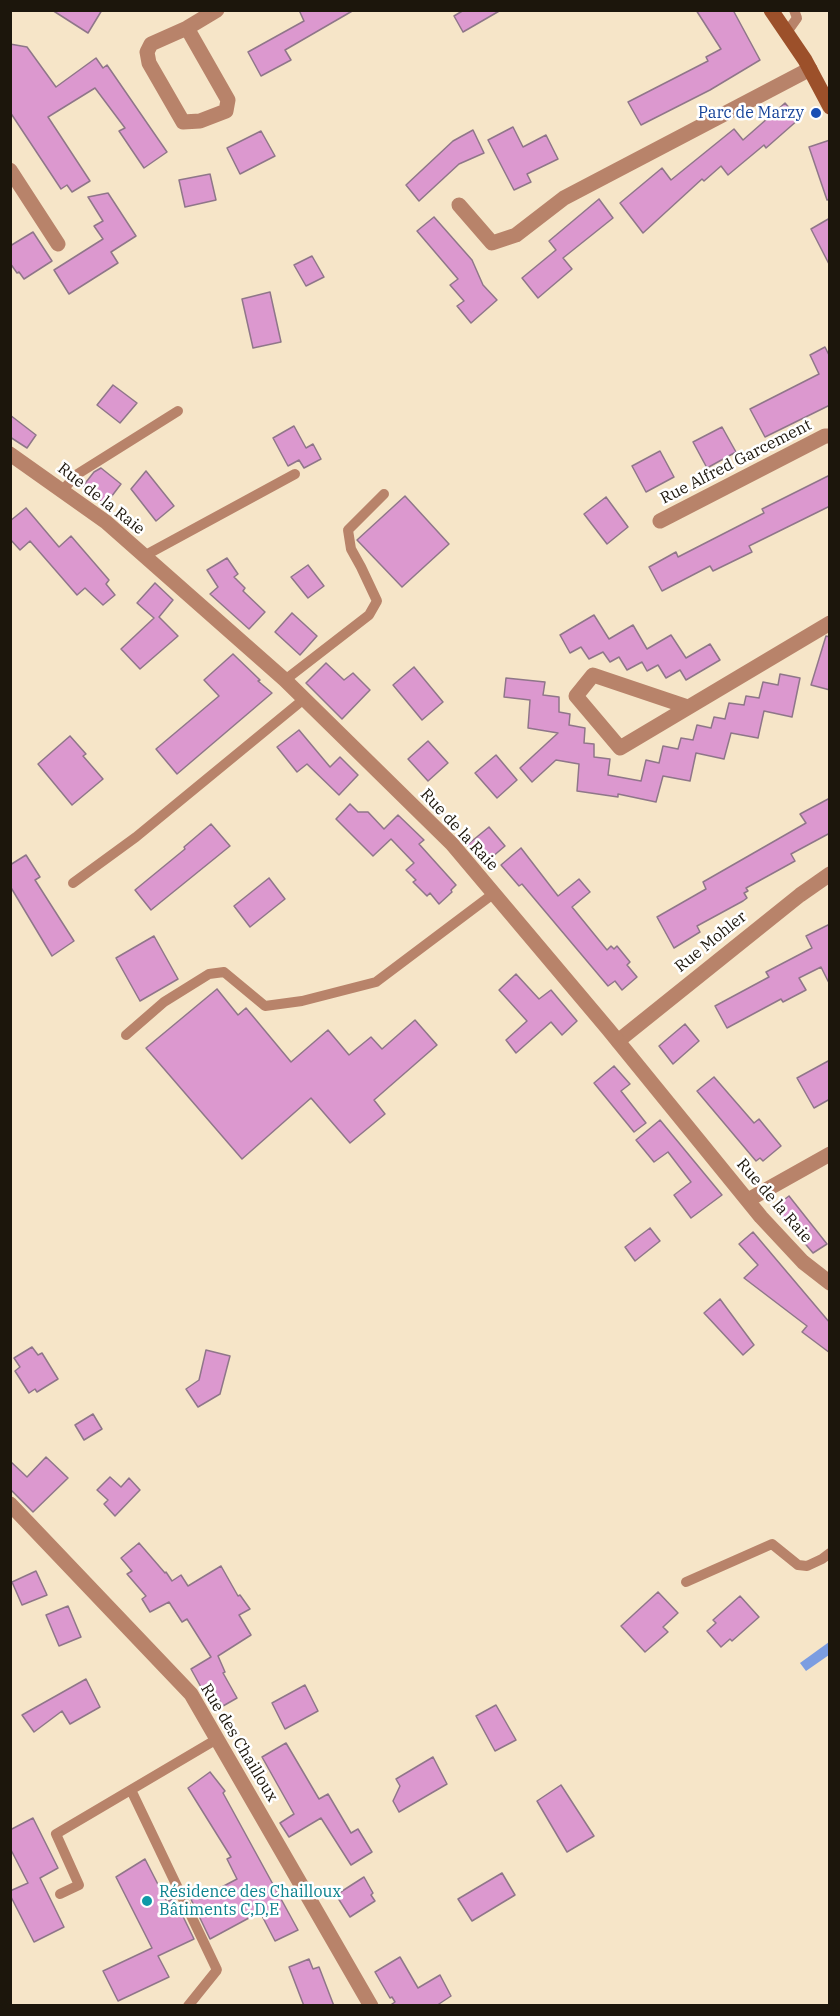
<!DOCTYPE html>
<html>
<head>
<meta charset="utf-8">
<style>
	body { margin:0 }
	#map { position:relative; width:840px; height:2016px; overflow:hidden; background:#f6e5c8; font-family:"IBM Plex Serif",serif }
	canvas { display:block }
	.frame { position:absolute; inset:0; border:12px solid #1c160c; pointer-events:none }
</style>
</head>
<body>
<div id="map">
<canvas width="840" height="2016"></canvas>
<div class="frame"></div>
</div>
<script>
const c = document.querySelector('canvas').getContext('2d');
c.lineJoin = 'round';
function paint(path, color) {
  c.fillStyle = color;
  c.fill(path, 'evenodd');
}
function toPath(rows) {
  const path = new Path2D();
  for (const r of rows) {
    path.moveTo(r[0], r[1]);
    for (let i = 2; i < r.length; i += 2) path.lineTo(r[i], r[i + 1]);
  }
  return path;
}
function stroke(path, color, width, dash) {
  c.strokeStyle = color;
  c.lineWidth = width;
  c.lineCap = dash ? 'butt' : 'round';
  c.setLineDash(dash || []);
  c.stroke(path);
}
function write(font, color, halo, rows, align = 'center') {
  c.font = font + ' "IBM Plex Serif",serif';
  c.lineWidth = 5;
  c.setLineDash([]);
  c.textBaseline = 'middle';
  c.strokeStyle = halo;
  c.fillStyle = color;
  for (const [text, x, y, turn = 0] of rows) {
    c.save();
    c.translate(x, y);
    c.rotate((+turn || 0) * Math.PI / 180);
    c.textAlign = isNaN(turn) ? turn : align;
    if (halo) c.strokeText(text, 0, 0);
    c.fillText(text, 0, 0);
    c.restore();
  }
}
paint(toPath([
	[829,1642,829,1655,806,1671,800,1663]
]), '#7b9de1');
const building = toPath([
	[52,10,102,10,88,33,52,10],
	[299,10,354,10,285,50,291,60,261,76,248,52,304,21,299,10],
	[464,10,501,10,463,32,454,16,464,10],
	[696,10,733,10,760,60,710,90,641,125,628,102,708,61,706,57,721,49,696,10],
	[10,44,27,47,56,87,96,58,103,68,107,65,167,152,144,168,119,131,125,128,95,88,48,117,90,181,72,192,67,185,61,189,10,112,10,44],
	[785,103,799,119,766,148,764,145,728,175,721,166,704,181,702,179,643,233,620,203,662,168,671,180,734,129,743,140,785,103],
	[513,127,523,147,546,135,558,159,527,174,531,182,514,190,488,140,513,127],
	[473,130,484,153,459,164,419,201,406,185,453,141,473,130],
	[261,131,275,156,240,174,227,148,261,131],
	[830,140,830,199,827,200,809,147,830,140],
	[210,174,216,200,185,207,179,180,210,174],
	[108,193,136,236,111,252,118,263,69,294,54,270,103,239,94,226,103,221,88,197,108,193],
	[599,199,613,218,563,258,572,269,538,298,522,278,556,250,549,241,599,199],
	[434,217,472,260,483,285,497,300,471,323,457,306,464,301,450,285,458,279,417,231,434,217],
	[830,218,830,266,811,229,830,218],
	[33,232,52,261,24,279,19,272,17,273,10,263,10,246,33,232],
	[312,256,324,277,306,286,294,265,312,256],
	[270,292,281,342,253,348,242,299,270,292],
	[825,347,830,357,830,405,765,437,750,409,819,374,810,355,825,347],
	[113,385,137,403,120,423,97,405,113,385],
	[10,415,36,435,27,448,10,437,10,415],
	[294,426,306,448,313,444,321,459,304,468,299,460,288,466,273,438,294,426],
	[722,427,736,452,707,468,693,442,722,427],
	[660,451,674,477,646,492,632,466,660,451],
	[101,468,121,484,105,505,83,486,94,472,101,468],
	[146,471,174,506,156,521,131,489,146,471],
	[830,475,830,506,749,546,752,552,713,571,710,566,662,591,649,567,676,552,678,557,764,513,762,509,830,475],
	[405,496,449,544,402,587,357,540,405,496],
	[606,497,628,527,607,544,584,514,606,497],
	[26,508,59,547,71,536,109,580,106,584,115,595,103,605,85,588,77,595,30,541,20,550,10,539,10,521,26,508],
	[227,558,238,574,234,577,245,588,243,591,265,612,249,629,210,594,218,587,207,570,227,558],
	[308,565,324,586,308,598,291,577,308,565],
	[155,583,173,600,159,617,178,636,140,669,121,649,154,618,137,603,155,583],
	[292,613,317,636,300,655,275,632,292,613],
	[594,615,609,639,633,625,647,649,671,635,686,658,710,644,720,660,686,680,680,670,666,678,658,665,647,671,642,662,627,670,619,657,610,662,603,652,589,659,581,647,570,653,560,635,594,615],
	[826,636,830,637,830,690,811,685,826,636],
	[233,654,260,680,258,681,272,693,177,774,156,749,219,696,204,680,233,654],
	[326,663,344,680,353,673,370,690,342,719,306,683,326,663],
	[414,667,443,702,422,720,393,685,414,667],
	[780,674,800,678,792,717,764,711,758,738,731,733,724,759,696,753,690,781,663,776,656,802,618,794,618,797,577,791,579,764,556,760,532,782,520,768,558,733,528,728,530,700,504,697,506,678,545,682,543,695,559,697,559,712,570,714,569,725,585,728,584,743,594,744,594,757,610,759,608,775,641,781,646,760,659,763,663,746,678,749,681,738,693,740,697,725,711,728,714,717,725,719,729,703,744,705,746,696,759,698,763,682,778,685,780,674],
	[299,730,330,767,340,757,358,775,339,795,307,764,297,772,277,747,299,730],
	[70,736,86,754,83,756,103,779,72,805,38,764,70,736],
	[428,741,448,763,428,781,408,759,428,741],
	[496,755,517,780,497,798,475,773,496,755],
	[830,798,830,833,791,854,795,861,746,888,748,891,744,893,747,898,743,901,697,926,700,932,674,948,657,917,706,889,703,882,806,823,800,814,830,798],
	[350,804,358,812,368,812,384,829,398,815,424,840,419,844,456,885,451,890,452,892,439,904,430,893,427,896,413,882,416,880,406,870,414,863,391,839,373,856,336,819,350,804],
	[211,824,230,846,151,910,135,890,185,849,184,847,211,824],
	[489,827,505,846,484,864,467,845,489,827],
	[521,848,558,896,579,879,590,892,572,907,607,950,611,946,614,949,617,946,630,962,627,965,637,977,622,990,615,981,608,986,522,884,519,886,501,865,521,848],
	[26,855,40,877,35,880,74,941,52,956,10,886,10,865,26,855],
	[269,878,285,899,250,927,234,906,269,878],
	[830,924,830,985,821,967,799,978,806,990,783,1002,781,999,727,1028,715,1006,769,977,766,972,812,948,806,936,830,924],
	[154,936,178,979,140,1001,116,958,154,936],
	[516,974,539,999,551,990,577,1021,562,1035,551,1022,516,1053,506,1040,527,1021,499,990,516,974],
	[217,989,238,1015,246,1008,291,1062,328,1030,349,1055,371,1037,382,1049,415,1020,437,1045,374,1100,385,1114,350,1143,311,1098,242,1159,146,1048,217,989],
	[685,1024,699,1041,673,1064,659,1046,685,1024],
	[830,1060,830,1099,814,1108,797,1078,830,1060],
	[614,1066,630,1084,621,1091,646,1123,634,1132,594,1083,614,1066],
	[714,1077,754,1123,759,1119,781,1146,763,1161,760,1158,756,1161,697,1091,714,1077],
	[660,1120,722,1195,691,1218,674,1195,691,1182,668,1152,654,1162,636,1140,660,1120],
	[789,1196,827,1244,813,1253,774,1207,789,1196],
	[650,1228,660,1241,635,1261,625,1247,650,1228],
	[753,1232,830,1323,830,1353,802,1332,807,1326,744,1278,758,1265,739,1244,753,1232],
	[720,1299,754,1345,743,1355,704,1313,720,1299],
	[32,1347,38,1355,42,1353,58,1379,37,1392,35,1389,29,1393,15,1371,20,1367,14,1358,32,1347],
	[206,1350,230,1356,220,1394,198,1407,186,1389,199,1380,206,1350],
	[93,1414,102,1429,84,1440,75,1425,93,1414],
	[46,1457,68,1478,33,1512,10,1489,10,1461,27,1477,46,1457],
	[110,1477,121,1487,129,1478,140,1490,115,1516,104,1504,108,1500,97,1490,110,1477],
	[139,1543,165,1573,166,1572,172,1581,181,1575,188,1586,221,1566,238,1596,240,1595,250,1609,239,1615,251,1635,218,1656,225,1672,223,1673,237,1698,223,1706,215,1694,207,1698,191,1669,211,1657,187,1619,182,1622,169,1602,150,1612,142,1599,146,1596,127,1574,132,1571,121,1558,139,1543],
	[36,1571,47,1595,22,1605,12,1582,36,1571],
	[658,1592,678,1613,663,1627,668,1632,645,1652,621,1626,658,1592],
	[740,1596,759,1617,732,1641,730,1639,721,1647,707,1631,716,1623,713,1620,740,1596],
	[68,1606,81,1637,59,1646,46,1615,68,1606],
	[86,1679,100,1707,70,1724,62,1711,34,1732,22,1715,86,1679],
	[305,1685,318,1711,285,1729,272,1703,305,1685],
	[496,1705,516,1740,495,1751,476,1716,496,1705],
	[286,1743,319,1799,328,1794,351,1833,358,1829,372,1852,351,1865,321,1818,289,1837,280,1823,294,1814,262,1757,286,1743],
	[433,1757,447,1784,399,1812,393,1801,400,1786,396,1779,433,1757],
	[210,1772,225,1791,223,1793,298,1930,275,1941,260,1912,210,1939,187,1891,195,1887,199,1899,237,1879,227,1859,231,1857,188,1788,210,1772],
	[561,1785,594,1836,567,1852,537,1801,561,1785],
	[33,1818,58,1868,40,1878,64,1927,34,1942,10,1895,10,1891,28,1883,10,1848,10,1830,33,1818],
	[145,1859,167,1902,174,1898,194,1939,158,1956,169,1977,118,2001,103,1971,152,1948,116,1877,145,1859],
	[502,1873,515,1895,472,1921,458,1899,502,1873],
	[364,1877,373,1893,371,1895,375,1901,350,1917,336,1895,364,1877],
	[400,1957,418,1988,440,1975,451,1996,436,2006,389,2006,395,2002,392,1997,390,1998,375,1972,400,1957],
	[309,1959,313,1969,319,1967,334,2006,304,2006,289,1967,309,1959]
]);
paint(building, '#dc98cf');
stroke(building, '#8f7689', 1.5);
stroke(toPath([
	[787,32,797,18,794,10],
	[62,491,76,475,178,411],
	[144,556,295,474],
	[285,680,369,615,377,601,361,567,351,549,348,530,384,494],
	[73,883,136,837,304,699],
	[126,1035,164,1002,209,974,224,972,265,1006,302,1001,376,982,493,894],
	[686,1582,772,1544,798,1565,807,1566,822,1559,830,1553],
	[131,1790,217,1970,188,2006],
	[60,1894,79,1885,56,1834,217,1739]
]), '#b8836a', 10);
stroke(toPath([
	[187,28,228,100,226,111,200,121,183,122,149,63,147,52,151,44,187,28,217,10],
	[10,170,58,244],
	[459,205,492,243,516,235,564,198,810,69],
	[660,521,825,436,830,436],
	[688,707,593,675,576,696,620,748,830,623],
	[618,1041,800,895,830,874],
	[748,1200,830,1154],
	[10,1504,191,1694,371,2006]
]), '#b8836a', 15);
stroke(toPath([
	[10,454,106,522,285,680,452,844,608,1029,761,1217,803,1262,830,1283]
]), '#b8836a', 15);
stroke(toPath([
	[771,10,805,60,830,107]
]), '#9c502a', 15);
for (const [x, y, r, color] of [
	[816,113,6,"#1a4fb4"],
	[147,1901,6,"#0f9aa8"]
]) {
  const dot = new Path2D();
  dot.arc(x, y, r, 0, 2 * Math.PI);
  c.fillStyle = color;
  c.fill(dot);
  stroke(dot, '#fff', 2);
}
write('16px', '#164399', '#fff', [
	["Parc de Marzy",804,113]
], 'right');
write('16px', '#1c160c', '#fff', [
	["Rue Alfred Garcement",736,462,-27],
	["Rue de la Raie",101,499,38],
	["Rue de la Raie",459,830,47],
	["Rue Mohler",711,942,-39],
	["Rue de la Raie",774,1201,49],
	["Rue des Chailloux",239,1743,59]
]);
write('16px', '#0d838f', '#fff', [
	["Résidence des Chailloux",159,1892],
	["Bâtiments C,D,E",159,1910]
], 'left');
</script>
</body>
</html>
